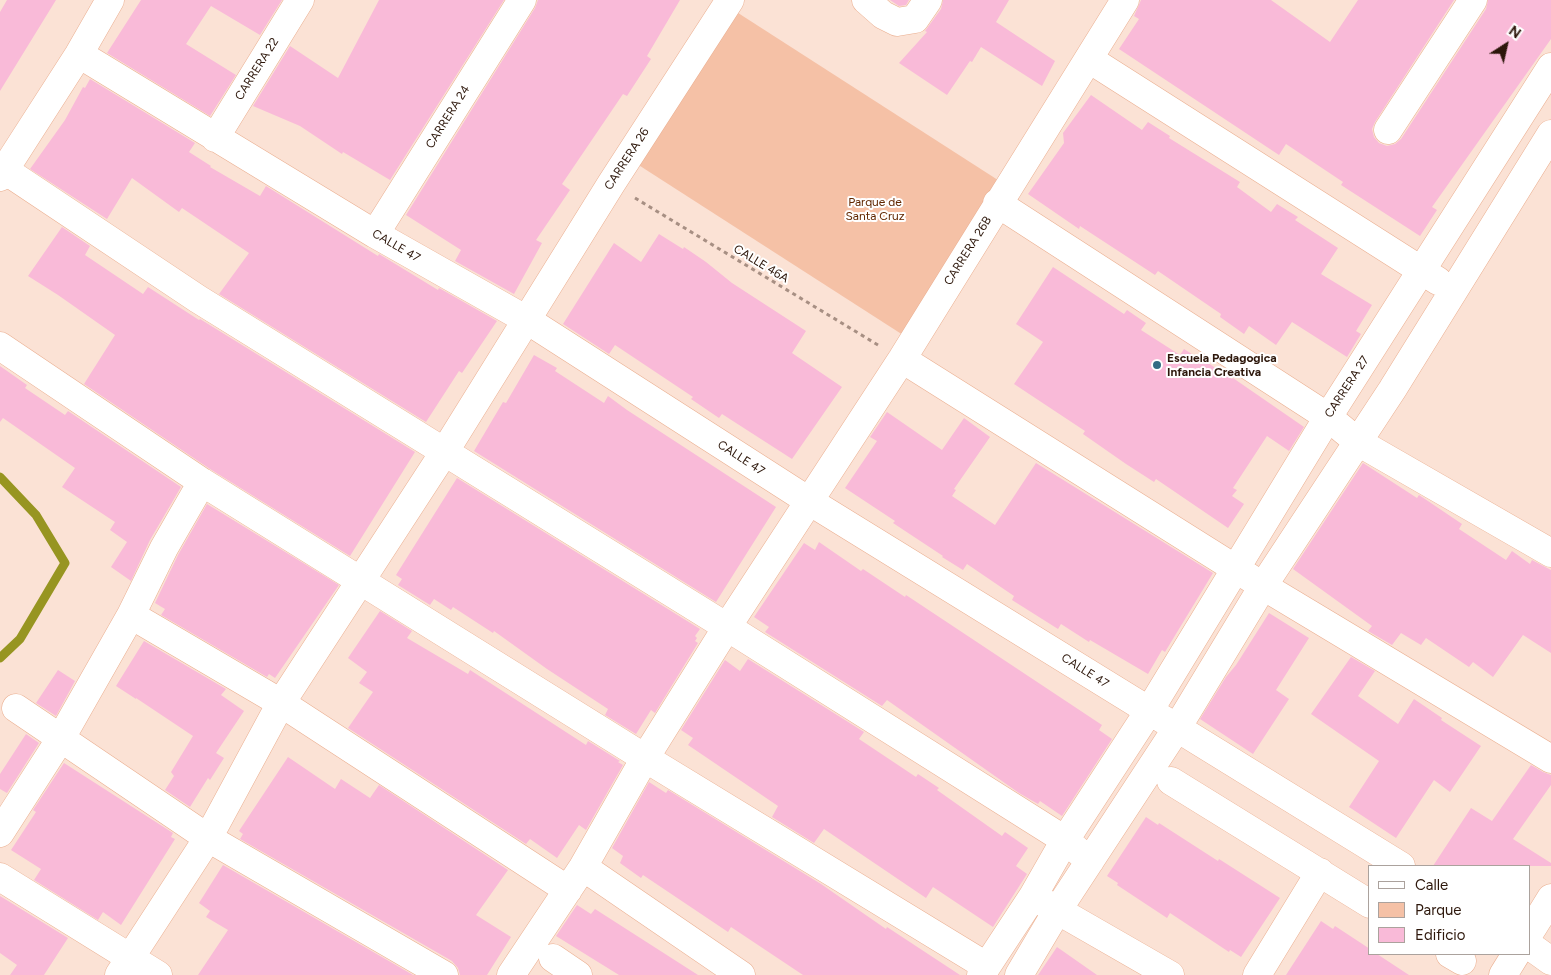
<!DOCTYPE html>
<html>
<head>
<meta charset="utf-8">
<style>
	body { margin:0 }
	#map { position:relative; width:1551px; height:975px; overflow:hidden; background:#fbe2d5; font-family:Figtree,sans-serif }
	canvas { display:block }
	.legend { position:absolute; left:1368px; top:865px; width:162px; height:90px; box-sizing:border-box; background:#fff; border:1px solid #aba29d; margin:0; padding:6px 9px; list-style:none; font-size:15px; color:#2d170b }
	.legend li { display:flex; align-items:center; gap:10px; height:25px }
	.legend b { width:25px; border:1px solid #aba29d }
	.north { position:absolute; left:1481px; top:20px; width:50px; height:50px; -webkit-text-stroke:4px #fff; paint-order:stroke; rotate:35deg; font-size:14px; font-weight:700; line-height:20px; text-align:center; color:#2d170b }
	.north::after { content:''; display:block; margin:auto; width:18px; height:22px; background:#2d170b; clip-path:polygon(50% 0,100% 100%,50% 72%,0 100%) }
</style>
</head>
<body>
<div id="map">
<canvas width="1551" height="975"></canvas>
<ul class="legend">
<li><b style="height:6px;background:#fff"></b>Calle</li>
<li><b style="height:14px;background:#f5c1a6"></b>Parque</li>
<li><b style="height:14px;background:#f9bad8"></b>Edificio</li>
</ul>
<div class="north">N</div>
</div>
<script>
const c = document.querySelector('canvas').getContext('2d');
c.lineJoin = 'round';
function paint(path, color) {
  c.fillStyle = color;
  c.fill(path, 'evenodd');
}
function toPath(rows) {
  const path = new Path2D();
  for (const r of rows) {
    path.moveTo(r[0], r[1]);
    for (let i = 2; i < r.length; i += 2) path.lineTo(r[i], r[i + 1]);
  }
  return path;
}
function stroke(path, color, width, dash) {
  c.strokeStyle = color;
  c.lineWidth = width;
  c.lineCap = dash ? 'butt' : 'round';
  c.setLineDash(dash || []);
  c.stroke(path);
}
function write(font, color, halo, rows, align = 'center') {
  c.font = font + ' Figtree,sans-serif';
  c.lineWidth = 4;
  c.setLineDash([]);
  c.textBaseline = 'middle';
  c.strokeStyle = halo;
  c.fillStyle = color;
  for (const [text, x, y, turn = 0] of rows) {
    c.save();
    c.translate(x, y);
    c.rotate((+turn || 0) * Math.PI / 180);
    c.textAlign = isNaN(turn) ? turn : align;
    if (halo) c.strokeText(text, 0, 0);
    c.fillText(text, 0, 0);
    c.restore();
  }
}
paint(toPath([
	[735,11,1001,182,903,335,637,164]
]), '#f5c1a6');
stroke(toPath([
	[0,477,36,515,65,563,20,639,0,658]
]), '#979521', 9);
paint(toPath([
	[7,0,56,0,0,91,0,12],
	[141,0,282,0,260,35,211,6,186,44,236,75,210,116,107,53],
	[379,0,504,0,390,180,343,152,342,154,300,126,253,106,290,46,338,78],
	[538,0,680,0,647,56,651,59,627,96,623,94,562,184,570,190,536,240,542,243,514,294,455,261,461,250,406,215,535,8],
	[890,0,909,0,906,5,899,6],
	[943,0,1009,0,996,22,1055,61,1042,86,981,47,972,62,970,61,947,95,899,63,927,32,925,31,941,9],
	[1141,0,1271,0,1330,42,1358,0,1454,0,1375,122,1372,129,1374,137,1379,143,1387,146,1395,144,1401,139,1486,9,1488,0,1551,0,1551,39,1432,207,1437,210,1420,236,1341,185,1343,182,1286,144,1279,155,1119,49,1139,19,1134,16],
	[90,79,195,143,189,152,211,166,210,167,260,196,266,186,378,256,379,254,438,290,439,288,497,321,462,373,459,371,426,422,219,294,249,253,182,208,179,212,132,178,107,219,30,169,65,120,83,87,85,88],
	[1091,95,1142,130,1148,122,1170,136,1169,138,1240,182,1237,187,1271,212,1277,204,1298,217,1295,220,1338,248,1321,274,1372,305,1356,331,1361,334,1347,357,1292,322,1276,345,1249,326,1244,334,1220,317,1221,314,1158,271,1155,275,1080,226,1079,229,1028,194,1064,143,1063,133],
	[62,227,90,246,85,255,143,294,148,287,199,320,200,319,415,452,350,556,210,469,84,384,115,335,58,295,28,276],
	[659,234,683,249,684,247,706,262,732,283,806,331,792,353,842,387,792,459,722,414,719,418,691,399,693,397,615,345,609,354,563,324,614,243,641,262],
	[1053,267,1124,314,1127,310,1146,323,1141,330,1180,355,1184,349,1198,358,1199,357,1232,379,1233,378,1304,427,1289,451,1267,436,1233,488,1237,490,1232,496,1244,504,1228,528,1156,479,1154,482,1126,464,1083,434,1085,431,1014,384,1043,342,1016,324],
	[534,355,557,368,555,371,604,403,608,396,627,410,776,507,716,602,474,451,503,402,506,403],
	[0,366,27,385,25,388,65,415,68,411,181,487,150,540,131,581,111,567,127,542,110,530,115,522,62,487,75,468,3,418,0,422],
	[887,412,942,450,964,418,990,437,954,489,956,490,952,496,995,525,1036,463,1213,573,1165,652,1162,650,1148,674,1090,640,1089,642,1061,624,1058,629,1012,600,1014,596,967,564,963,570,942,557,943,556,893,523,895,521,845,488,877,441,870,437],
	[1363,463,1417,498,1419,495,1462,524,1459,529,1506,560,1512,551,1530,564,1532,560,1551,570,1551,653,1523,635,1493,677,1473,662,1469,667,1426,638,1421,645,1401,633,1392,645,1368,631,1372,626,1293,569],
	[457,478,700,629,695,636,697,638,695,641,698,643,655,713,651,710,636,734,605,715,608,709,547,669,494,631,493,633,453,607,451,610,434,599,430,605,398,585,402,579,396,575],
	[207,504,339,585,275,678,269,674,267,677,161,615,165,609,155,603,178,555],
	[819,542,861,571,863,569,905,597,906,595,1102,725,1099,730,1112,739,1062,816,1040,801,1038,804,1019,793,887,700,882,706,765,632,769,627,754,617,804,543,815,550],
	[380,611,412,631,407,638,468,674,470,670,586,745,588,741,620,761,618,762,623,765,586,830,579,825,557,858,530,839,526,844,348,728,373,692,359,683,367,672,348,658],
	[1269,613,1309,638,1276,690,1289,699,1253,754,1200,719,1226,677,1236,665],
	[144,641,226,689,221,695,244,711,216,753,224,758,210,780,208,778,190,807,165,790,174,776,171,772,193,736,136,698,136,699,116,686],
	[1351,657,1375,671,1358,696,1398,724,1414,699,1442,718,1441,720,1481,746,1450,792,1434,780,1396,838,1349,807,1379,761,1311,714],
	[748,659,864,732,859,739,916,777,918,774,939,788,937,790,1002,836,1005,832,1028,848,1016,866,1027,874,993,927,933,887,926,898,824,829,814,843,772,817,778,806,688,745,693,738,681,730,725,660,740,671],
	[58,670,75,681,56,716,36,703],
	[26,734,39,743,7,793,0,789,0,774],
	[288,757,335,789,341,779,370,798,379,785,508,870,476,915,511,937,487,975,460,975,458,968,452,961,240,839,243,834,239,831],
	[64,763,173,833,171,837,175,839,121,925,103,912,98,920,34,880,41,869,11,850,36,812,33,810],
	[1531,765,1543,772,1551,775,1551,785,1513,839,1551,863,1551,866,1433,866,1471,808,1492,821],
	[649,782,666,793,668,790,821,884,886,929,887,927,960,975,803,975,731,927,728,932,643,875,641,878,620,863,623,856,612,848],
	[1146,817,1158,825,1159,823,1218,861,1219,859,1280,898,1241,957,1230,950,1229,952,1170,913,1167,918,1117,885,1118,883,1107,876],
	[223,865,413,975,198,975,228,930,206,917,210,911,199,903],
	[0,896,68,938,44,975,10,975,17,965,0,953],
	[577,905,591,914,595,909,698,975,619,975,556,936],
	[1321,921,1333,929,1335,926,1370,949,1370,954,1377,954,1409,975,1286,975],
	[1057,947,1097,975,1038,975]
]), '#f9bad8');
const minor = toPath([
	[866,0,883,15,897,22,915,19,928,0],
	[79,54,375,234,527,320,809,501,1401,866],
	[1089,59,1438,281],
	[1388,130,1473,0],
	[215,138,300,0],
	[0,167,198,299,727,627,1065,840,1090,861],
	[0,177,79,54,110,0],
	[997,203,1328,417,1358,442,1551,553],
	[375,234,522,0],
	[0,346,202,482,645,758,986,966],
	[902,359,1263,586,1551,759],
	[131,615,281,703,568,890],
	[16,708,208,838,444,975],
	[1171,781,1370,904],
	[0,833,61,738,131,615,164,548,202,482],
	[583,867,741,975],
	[0,877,158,975],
	[1043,902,1170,975],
	[1530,932,1551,898],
	[1530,946,1551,961],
	[1450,954,1462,961],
	[553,958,578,975],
	[119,975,208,838,281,703,445,451,611,184,730,0],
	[511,975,583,867,645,758,727,627,902,359,1125,0],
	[981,975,1033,896,1065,840,1149,711,1328,417,1551,67],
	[1019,975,1057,911,1177,728,1263,586,1392,390,1551,134],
	[1257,975,1320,872],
	[1503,975,1516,954]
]);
stroke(minor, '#eaae8f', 29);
stroke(toPath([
	[635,198,878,345]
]), '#a78f83', 3, [4, 4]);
stroke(minor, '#fff', 28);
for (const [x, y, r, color] of [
	[1157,365,5,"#326c84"]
]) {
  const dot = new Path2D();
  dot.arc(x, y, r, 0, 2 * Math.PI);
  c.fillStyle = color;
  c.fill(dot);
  stroke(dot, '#fff', 2);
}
write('12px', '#2d170b', '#fff', [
	["CARRERA 22",257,69,-58],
	["CARRERA 24",448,117,-58],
	["CARRERA 26",627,159,-57],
	["CALLE 47",396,246,30],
	["CARRERA 26B",968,251,-58],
	["CALLE 46A",761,264,31],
	["CARRERA 27",1347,387,-57],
	["CALLE 47",741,458,33],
	["CALLE 47",1085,671,32]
]);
write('12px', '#612700', '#fff', [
	["Parque de",875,202],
	["Santa Cruz",875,216]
]);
write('bold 12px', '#2d170b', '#fff', [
	["Escuela Pedagogica",1167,358],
	["Infancia Creativa",1167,372]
], 'left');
</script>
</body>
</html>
